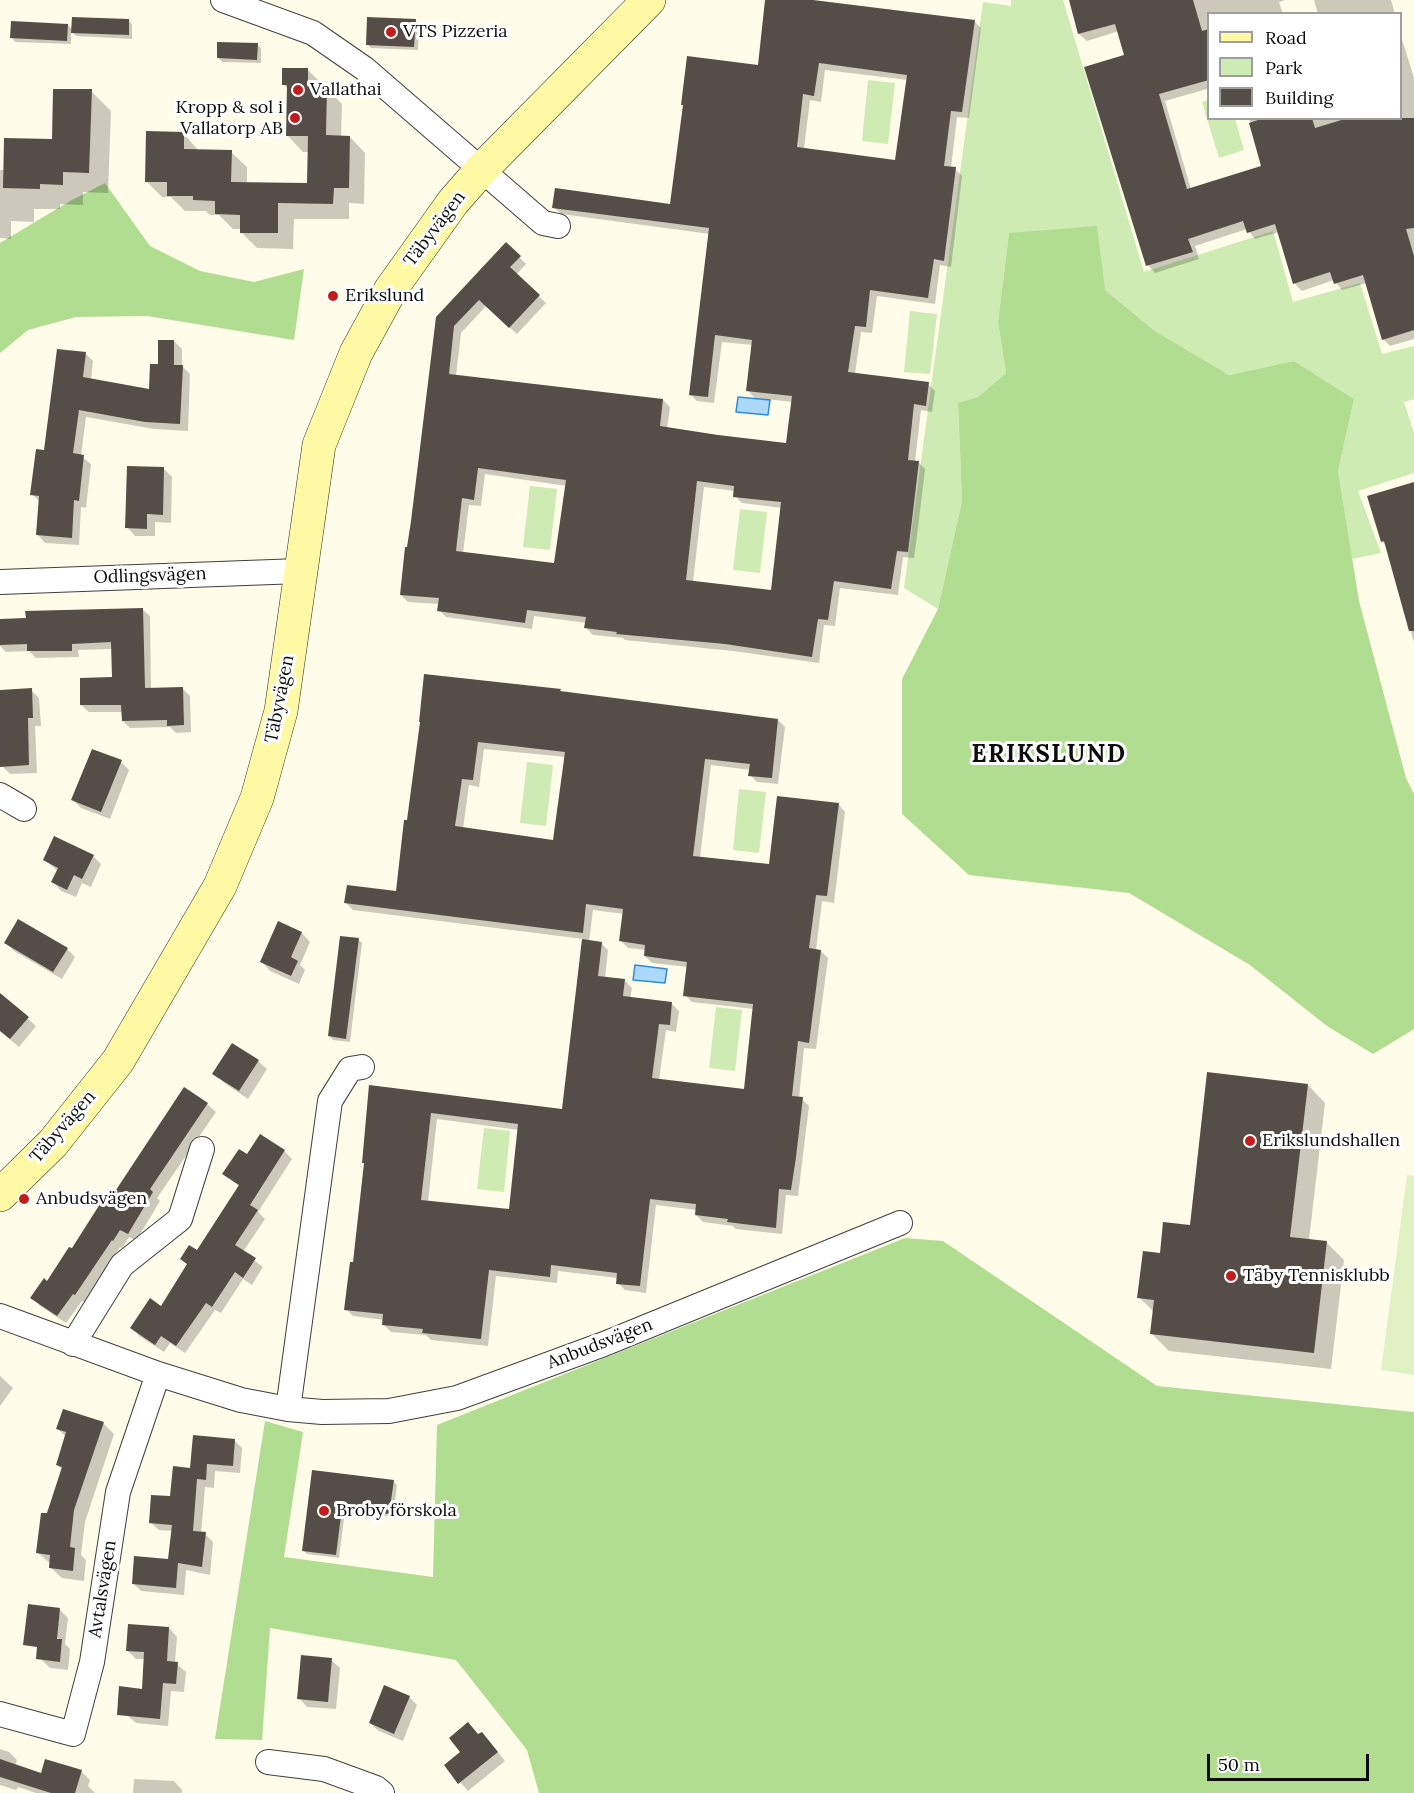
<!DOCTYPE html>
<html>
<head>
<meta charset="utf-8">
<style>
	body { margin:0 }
	#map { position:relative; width:1414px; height:1793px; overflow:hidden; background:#fffcea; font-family:Lora,serif }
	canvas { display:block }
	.legend { position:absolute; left:1207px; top:12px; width:195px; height:108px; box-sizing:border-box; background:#fff; border:2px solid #9e9e9e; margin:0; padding:8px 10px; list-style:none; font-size:18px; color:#0c0c0c }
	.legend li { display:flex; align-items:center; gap:12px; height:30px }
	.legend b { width:30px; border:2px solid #9e9e9e }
	.scale { position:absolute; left:1207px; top:1754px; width:162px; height:27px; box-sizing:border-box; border:3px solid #0c0c0c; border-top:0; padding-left:8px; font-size:18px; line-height:21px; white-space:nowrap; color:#0c0c0c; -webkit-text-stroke:4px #fff; paint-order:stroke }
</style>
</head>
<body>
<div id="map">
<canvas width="1414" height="1793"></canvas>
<ul class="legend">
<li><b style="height:8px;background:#fff9a5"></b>Road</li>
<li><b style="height:16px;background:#cdebb2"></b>Park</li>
<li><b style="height:16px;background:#554d47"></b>Building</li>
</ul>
<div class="scale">50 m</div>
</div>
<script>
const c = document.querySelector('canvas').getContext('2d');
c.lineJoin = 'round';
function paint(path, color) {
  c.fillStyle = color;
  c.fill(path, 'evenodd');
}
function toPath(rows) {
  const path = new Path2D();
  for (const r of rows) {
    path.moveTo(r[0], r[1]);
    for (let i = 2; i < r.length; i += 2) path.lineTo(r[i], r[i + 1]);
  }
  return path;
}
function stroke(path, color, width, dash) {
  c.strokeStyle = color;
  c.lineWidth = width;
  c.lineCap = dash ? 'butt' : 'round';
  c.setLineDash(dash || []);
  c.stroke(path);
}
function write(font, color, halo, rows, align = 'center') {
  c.font = font + ' Lora,serif';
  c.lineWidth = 6;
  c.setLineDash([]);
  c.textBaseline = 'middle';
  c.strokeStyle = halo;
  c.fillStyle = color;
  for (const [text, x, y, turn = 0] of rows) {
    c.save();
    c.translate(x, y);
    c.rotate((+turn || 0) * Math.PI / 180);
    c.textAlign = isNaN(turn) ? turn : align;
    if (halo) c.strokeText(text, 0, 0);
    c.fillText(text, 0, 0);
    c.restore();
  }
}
paint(toPath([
	[1011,0,1063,0,1144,272,1273,231,1293,302,1360,283,1382,354,1414,346,1414,399,1404,402,1414,433,1414,473,1358,491,1381,553,1352,559,1338,471,1354,399,1294,361,1229,375,1155,331,1105,290,1009,233,998,322,1006,373,978,397,958,404,962,501,938,609,904,588,983,2,1011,6],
	[868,80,895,83,888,144,862,141],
	[1208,100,1208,118,1235,119,1244,150,1219,158,1202,102],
	[910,311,937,314,930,374,904,372],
	[530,486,557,489,550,550,523,547],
	[740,509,767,512,760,573,733,570],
	[527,762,553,765,546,826,520,823],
	[739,789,766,792,759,853,733,850],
	[716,1007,742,1010,735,1071,709,1068],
	[484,1128,510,1131,504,1192,477,1189]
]), '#cdebb2');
paint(toPath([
	[105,183,150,246,200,271,254,282,304,269,294,340,147,316,76,317,28,330,0,353,0,243,70,201],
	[1097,226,1105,290,1155,331,1229,375,1294,361,1354,399,1338,471,1359,601,1406,778,1414,794,1414,1029,1373,1054,1327,1026,1250,965,1129,893,969,875,902,814,902,679,938,609,962,501,958,403,978,397,1006,373,998,322,1009,233],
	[905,1238,943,1241,1157,1386,1414,1412,1414,1793,539,1793,527,1750,456,1660,270,1628,262,1740,215,1739,265,1421,303,1432,284,1557,433,1577,437,1425]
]), '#b0dd90');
paint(toPath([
	[1407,1175,1414,1176,1414,1375,1381,1370]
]), '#e0f2c4');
const water = toPath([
	[738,397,770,400,768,415,736,412,738,397],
	[635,965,667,969,665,983,633,980,635,965]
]);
paint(water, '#acd9fa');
stroke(water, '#2f8bd5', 1.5);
paint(toPath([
	[767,0,802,0,974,21,981,28,969,118,957,117,951,168,955,169,962,176,951,267,940,265,935,304,877,296,872,333,861,332,855,374,928,384,935,391,932,412,921,410,915,462,918,462,925,469,918,528,914,558,903,557,898,595,840,588,835,626,824,625,819,663,733,651,625,640,623,638,593,635,586,628,587,623,534,616,532,629,446,617,439,610,439,604,408,602,401,595,437,318,506,244,526,264,516,275,546,303,517,334,486,306,461,333,456,376,663,400,670,407,667,429,788,444,793,402,755,398,748,391,753,345,722,342,714,403,697,401,690,394,710,234,561,214,554,207,672,206,759,67],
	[825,70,908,80,897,162,804,149,810,100,821,102],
	[485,474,567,486,556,565,463,553,469,505,481,506],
	[704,487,735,491,735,496,742,503,782,508,772,592,693,582],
	[1070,0,1285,0,1279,2,1283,14,1208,14,1208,92,1207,89,1165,101,1191,189,1263,167,1249,118,1400,118,1400,33,1414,78,1414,339,1390,346,1383,339,1367,283,1342,290,1334,280,1302,291,1295,284,1279,232,1255,239,1247,229,1195,246,1199,259,1155,273,1148,265,1126,56,1119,31,1087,41,1079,34],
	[1314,0,1391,0,1395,14,1318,14],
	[128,20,132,24,132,39,76,36,71,31,71,44,15,42,12,38,68,25,73,30],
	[415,20,419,24,418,50,371,48,368,45],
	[257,44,261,48,261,63,222,62,219,58],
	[307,69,323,85,323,88,326,88,342,104,341,137,350,137,365,153,364,204,349,203,349,219,294,219,293,249,257,248,241,232,241,229,233,229,219,215,210,215,206,211,185,211,171,197,162,197,146,181,183,133,199,151,231,152,247,167,247,184,309,185,310,152,303,152,288,136,288,89,283,84],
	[91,91,111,111,108,193,83,192,83,205,60,204,60,209,34,209,34,222,11,221,11,239,0,238,0,170,4,170,53,141],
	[174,341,182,349,182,366,190,374,188,431,154,429,86,417,81,456,91,464,86,508,81,507,79,545,45,543,38,535,40,502,32,494,45,452,86,354,93,361,91,380,151,391,159,366],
	[164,469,172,477,171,523,155,522,155,536,135,536,127,527],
	[1414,484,1414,642,1386,546,1382,541],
	[142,609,150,616,151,690,183,689,190,696,191,732,176,733,170,727,130,728,123,721,123,712,89,712,81,705,113,679,112,649,78,650,79,657,36,658,29,651,6,652,0,646,0,620],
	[31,690,39,698,41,726,35,726,37,773,10,774,2,766,0,691],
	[560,690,563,693,778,720,785,727,778,784,757,782,750,775,751,770,711,765,700,858,770,866,838,804,845,812,834,903,822,901,816,950,821,951,828,958,816,1049,804,1048,799,1098,802,1099,809,1106,798,1196,786,1195,782,1234,736,1229,733,1226,703,1222,696,1215,697,1210,656,1205,646,1293,625,1290,618,1283,618,1278,558,1271,557,1283,496,1276,488,1346,431,1340,426,1335,391,1332,383,1324,384,1320,353,1316,346,1309,355,1263,366,1164,371,1087,563,1111,583,939,353,910,346,903,397,893,422,722],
	[484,749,566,757,554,842,463,829,469,785,479,787],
	[593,910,624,914,621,941,628,948,646,950,645,956,652,963,688,967,685,995,692,1002,754,1009,745,1090,659,1080,666,1030,676,1032,679,1011,672,1004,630,999,632,988,625,981,605,978,608,950,601,943,589,942],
	[437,1119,519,1130,510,1211,428,1202],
	[121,762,129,770,110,819,81,808,73,800],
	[93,856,101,864,91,887,82,883,76,897,61,891,53,882,58,871,44,860],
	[279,923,302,933,310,942,300,965,305,970,299,984,270,971,262,962],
	[358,939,362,943,350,1042,333,1040,329,1036],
	[6,943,67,949,75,957,62,979,14,951],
	[0,995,36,1026,19,1047,0,1031],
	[233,1045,258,1061,267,1069,248,1099,223,1082,214,1074],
	[1308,1085,1325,1103,1309,1240,1326,1242,1344,1260,1331,1369,1169,1351,1151,1333,1154,1312,1139,1297,1161,1255,1191,1227],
	[184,1089,207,1104,216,1112,157,1198,160,1201,136,1241,129,1237,122,1248,120,1247,84,1302,82,1301,66,1323,40,1306,32,1297,48,1283,113,1198],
	[284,1151,292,1159,258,1212,265,1219,243,1252,263,1267,252,1285,243,1279,221,1313,215,1310,185,1353,170,1343,164,1352,139,1336,132,1328,161,1308,240,1187,224,1174,247,1156],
	[0,1376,13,1388,0,1406],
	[103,1423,114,1434,85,1522,81,1555,86,1560,84,1581,62,1578,50,1567,51,1564,38,1553,63,1470,57,1465,66,1437,58,1429],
	[234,1440,242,1448,240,1473,215,1471,214,1488,205,1487,201,1534,205,1534,213,1542,210,1575,186,1570,184,1595,141,1591,133,1583,170,1561,173,1531,159,1530,150,1522,171,1498,192,1470],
	[313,1471,393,1481,397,1485,393,1517,345,1511,339,1558,307,1554,303,1550],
	[60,1610,68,1618,65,1644,70,1649,68,1670,50,1668,41,1659,49,1640,62,1640,36,1629],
	[169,1628,177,1637,175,1663,186,1672,184,1692,171,1691,168,1726,136,1723,127,1715,143,1690,145,1659,136,1659,127,1650],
	[331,1660,340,1668,336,1709,307,1707,299,1698],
	[409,1697,417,1705,403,1741,379,1731,370,1723],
	[468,1724,479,1735,490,1742,505,1761,468,1791,446,1766,462,1752],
	[0,1749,9,1752,17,1760,15,1766,42,1775,81,1771,90,1780,88,1786,95,1793,36,1793,18,1787,16,1790,0,1785],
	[134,1779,174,1781,182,1790,182,1793,133,1793]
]), '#0003');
paint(toPath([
	[765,0,813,0,975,20,962,112,951,111,944,166,956,167,944,261,934,259,928,298,870,290,866,327,855,326,848,372,929,382,926,406,914,404,908,460,919,461,912,520,908,552,897,551,891,589,834,581,828,620,818,619,812,657,725,644,616,634,617,632,584,628,586,617,527,610,525,623,437,611,439,598,400,595,405,547,407,547,411,522,436,317,506,242,521,256,510,267,540,295,509,328,479,300,454,326,449,374,663,399,660,426,718,435,786,443,792,396,746,391,752,340,715,335,708,397,689,395,709,228,552,208,555,188,670,204,683,105,681,105,687,56,758,65],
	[819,63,907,75,895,160,797,147,803,94,814,96],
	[478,468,566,480,554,563,456,551,462,498,474,500],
	[697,481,734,486,733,497,781,502,771,590,686,580],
	[1069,0,1193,0,1202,31,1209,29,1209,80,1159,94,1187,189,1261,166,1249,123,1264,118,1312,118,1315,128,1348,118,1414,118,1414,228,1406,229,1414,256,1414,330,1382,340,1363,275,1334,284,1330,272,1293,284,1275,224,1247,233,1243,221,1188,239,1193,252,1146,266,1084,67,1124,55,1115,24,1078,34],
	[72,17,129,19,129,35,71,33],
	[367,17,416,19,414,47,366,45],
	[11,21,68,24,67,41,10,38],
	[217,42,258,43,257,60,217,58],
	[282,68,308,68,308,86,327,87,326,135,350,136,349,188,334,188,333,204,278,203,278,233,240,233,240,215,215,214,215,201,193,200,193,196,167,196,167,182,145,182,146,131,184,132,184,149,232,150,231,182,307,183,308,136,286,136,287,85,282,85],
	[53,89,92,89,89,173,63,172,63,185,40,184,40,189,3,188,4,138,52,139],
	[158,340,174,340,174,365,183,365,180,424,145,422,79,410,73,453,84,455,79,501,74,500,72,538,36,535,39,496,30,495,36,449,44,450,57,349,86,352,83,377,149,389,150,364,158,364],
	[127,466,164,467,163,515,147,514,147,529,125,528],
	[1414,482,1414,631,1409,631,1384,541,1381,542,1367,496],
	[143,608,145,688,183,687,184,725,167,726,167,720,122,721,121,705,80,705,80,678,112,677,111,642,72,644,72,651,27,651,27,644,0,645,0,619,26,618,25,611],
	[424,674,561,689,560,691,778,719,772,778,748,776,750,764,705,759,693,856,769,864,777,796,839,803,827,896,816,895,809,948,821,950,809,1043,798,1041,792,1096,803,1097,796,1157,791,1190,779,1189,776,1228,727,1222,728,1219,695,1215,696,1204,650,1199,640,1286,616,1284,617,1273,551,1265,550,1277,489,1270,481,1339,422,1333,423,1329,382,1325,383,1314,344,1310,350,1262,353,1262,364,1163,362,1163,369,1085,562,1109,582,939,602,942,598,976,625,979,623,996,672,1002,670,1025,659,1024,652,1078,744,1089,753,1004,683,996,687,962,644,956,645,945,619,941,623,909,586,904,583,933,344,903,347,885,396,891,404,820,407,820,420,722,419,722],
	[478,742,565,752,553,840,455,826,462,779,473,780],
	[431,1113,518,1124,509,1209,421,1200],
	[32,688,33,718,28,718,29,765,0,767,0,690],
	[92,749,122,760,101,812,71,800],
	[54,836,94,855,82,879,74,875,67,890,51,882,58,868,43,860],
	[18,919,68,948,53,972,4,943],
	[278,921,302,932,291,957,298,961,291,976,260,962],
	[340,936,359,938,346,1039,328,1036],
	[0,993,29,1017,10,1039,0,1031],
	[232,1043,259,1060,239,1091,212,1074],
	[1207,1072,1308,1084,1290,1237,1327,1241,1314,1353,1150,1334,1154,1300,1137,1298,1143,1251,1160,1253,1163,1222,1190,1225],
	[184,1087,208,1103,150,1189,153,1192,128,1234,120,1230,113,1241,112,1240,75,1295,73,1294,57,1316,30,1298,44,1278,47,1281,69,1247,72,1248,107,1193,112,1196],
	[260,1134,285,1150,250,1205,258,1210,235,1245,256,1258,243,1278,235,1272,212,1307,206,1303,176,1346,161,1336,155,1345,130,1328,150,1298,161,1306,187,1264,180,1259,189,1245,197,1250,239,1185,222,1174,239,1149,247,1154],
	[63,1409,104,1422,74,1510,70,1547,75,1548,73,1571,49,1568,50,1555,36,1553,41,1513,47,1513,62,1467,56,1465,66,1432,56,1429],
	[193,1435,235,1439,233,1466,207,1464,206,1480,197,1479,193,1531,206,1532,202,1567,178,1563,176,1588,132,1584,134,1556,168,1559,172,1525,149,1523,151,1495,170,1496,173,1466,190,1468],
	[312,1470,394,1480,389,1514,342,1508,336,1555,302,1551],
	[28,1604,60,1608,57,1639,62,1639,60,1662,36,1659,37,1647,23,1645],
	[128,1624,169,1627,167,1661,178,1662,176,1684,163,1683,160,1719,117,1715,119,1686,142,1689,144,1652,126,1651],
	[301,1655,332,1658,328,1702,297,1699],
	[384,1685,410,1696,394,1734,369,1723],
	[468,1722,478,1734,482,1732,498,1752,458,1784,444,1765,460,1752,449,1738],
	[0,1759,41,1773,45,1759,82,1770,75,1793,51,1793,0,1777]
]), '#554d47');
const minor = toPath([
	[223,0,313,33,365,69,543,223,558,226],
	[0,582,300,571],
	[0,795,24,809],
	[0,1316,158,1374,241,1400,288,1409,322,1412,389,1411,457,1398,604,1344,900,1223],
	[73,1344,122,1265,180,1219,202,1149],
	[288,1409,330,1101,350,1069,362,1067],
	[0,1714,73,1734,92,1662,118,1492,158,1374],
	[268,1762,324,1769,376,1788,382,1793]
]);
const secondary = toPath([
	[0,1195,53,1143,118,1061,220,886,257,798,281,711,319,445,356,353,391,289,453,202,481,170,649,0]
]);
stroke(minor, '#3f3f3f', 26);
stroke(secondary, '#2e2e2e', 34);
stroke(minor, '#fff', 24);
stroke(secondary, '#fff9a5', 33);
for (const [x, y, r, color] of [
	[391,32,6,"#c31c1d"],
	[298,90,6,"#c31c1d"],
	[295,118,6,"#c31c1d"],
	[333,296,6,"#c31c1d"],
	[1250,1141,6,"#c31c1d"],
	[24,1199,6,"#c31c1d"],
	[1231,1276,6,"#c31c1d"],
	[324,1511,6,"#c31c1d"]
]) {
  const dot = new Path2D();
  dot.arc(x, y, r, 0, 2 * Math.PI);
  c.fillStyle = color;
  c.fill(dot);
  stroke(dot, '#fff', 2);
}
write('18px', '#0c0c0c', '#fff', [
	["VTS Pizzeria",403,32],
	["Vallathai",310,90],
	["Kropp & sol i",283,108,"right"],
	["Vallatorp AB",283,129,"right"],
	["Erikslund",345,296],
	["Erikslundshallen",1262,1141],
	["Anbudsvägen",36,1199],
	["Täby Tennisklubb",1243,1276],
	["Broby förskola",336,1511]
], 'left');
write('18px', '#0c0c0c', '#fff', [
	["Täbyvägen",435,229,-53],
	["Odlingsvägen",150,576,-2],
	["Täbyvägen",280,699,-79],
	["Täbyvägen",63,1127,-49],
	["Anbudsvägen",600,1344,-21],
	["Avtalsvägen",103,1589,-81]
]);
c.letterSpacing = '1.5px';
write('bold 24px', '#0c0c0c', '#fff', [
	["ERIKSLUND",1049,755]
]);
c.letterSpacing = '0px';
</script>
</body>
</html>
